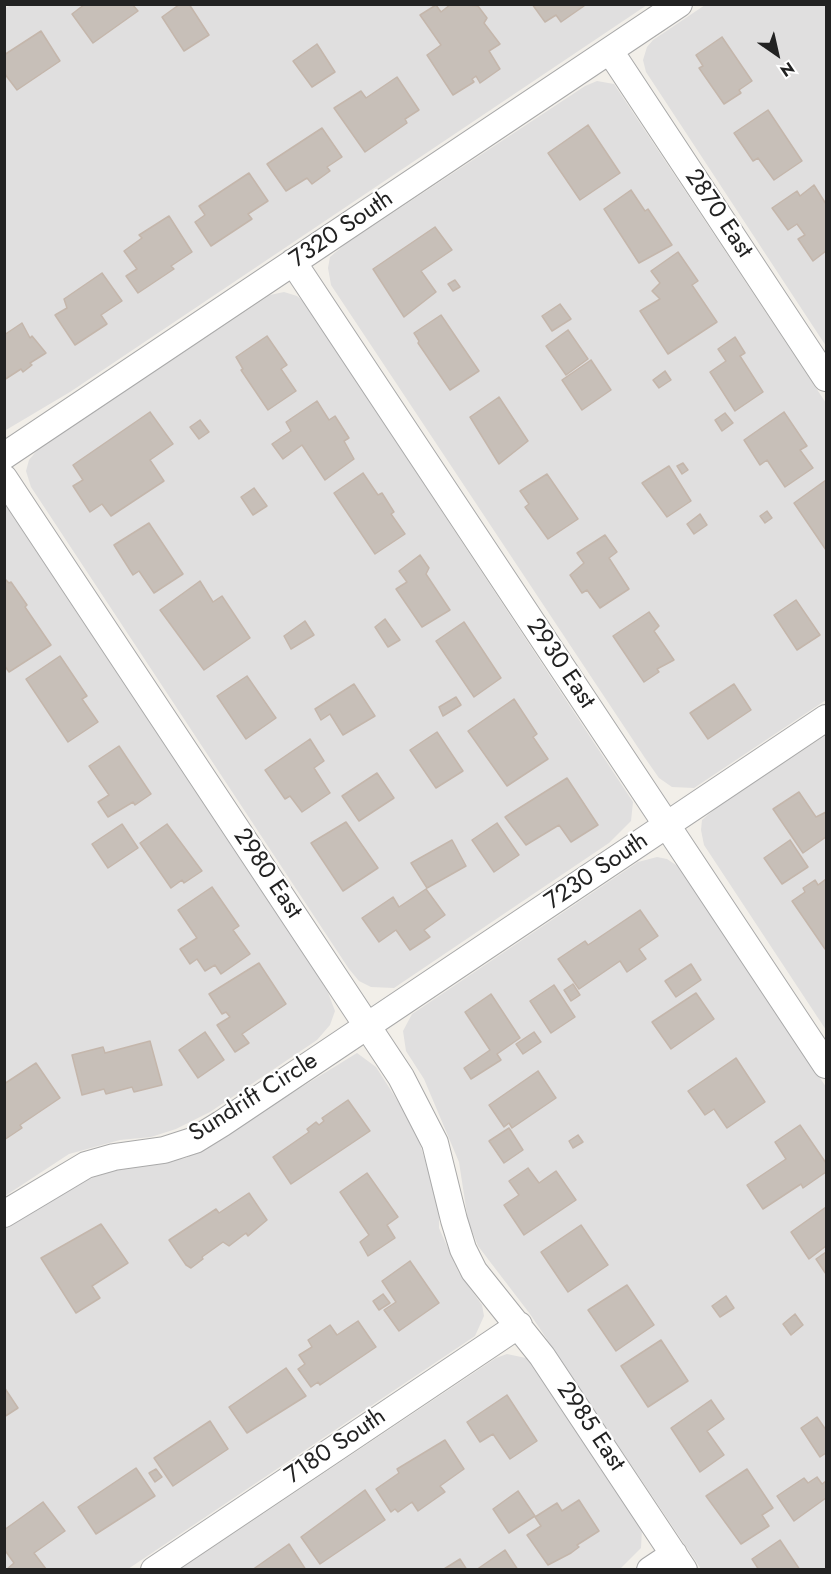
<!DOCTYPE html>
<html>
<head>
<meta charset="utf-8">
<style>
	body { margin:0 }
	#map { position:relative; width:831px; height:1574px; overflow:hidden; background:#f2efe9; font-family:Jost,sans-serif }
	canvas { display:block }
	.frame { position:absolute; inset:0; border:6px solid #222; pointer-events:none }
	.north { position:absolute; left:747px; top:24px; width:60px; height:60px; -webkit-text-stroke:4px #fff; paint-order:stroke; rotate:146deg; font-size:16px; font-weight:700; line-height:24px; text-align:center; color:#222 }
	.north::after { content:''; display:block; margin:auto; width:21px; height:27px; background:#222; clip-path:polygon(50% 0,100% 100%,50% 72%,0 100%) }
</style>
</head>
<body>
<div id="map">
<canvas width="831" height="1574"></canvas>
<div class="frame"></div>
<div class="north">N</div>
</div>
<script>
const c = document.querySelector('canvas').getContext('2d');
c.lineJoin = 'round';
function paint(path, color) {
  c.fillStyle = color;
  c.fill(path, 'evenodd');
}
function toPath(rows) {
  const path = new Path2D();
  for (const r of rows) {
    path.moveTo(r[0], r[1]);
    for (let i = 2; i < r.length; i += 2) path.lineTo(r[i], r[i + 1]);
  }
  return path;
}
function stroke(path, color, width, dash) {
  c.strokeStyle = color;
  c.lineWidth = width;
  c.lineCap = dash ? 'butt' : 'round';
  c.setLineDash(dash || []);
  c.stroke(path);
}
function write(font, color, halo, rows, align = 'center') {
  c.font = font + ' Jost,sans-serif';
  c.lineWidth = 4.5;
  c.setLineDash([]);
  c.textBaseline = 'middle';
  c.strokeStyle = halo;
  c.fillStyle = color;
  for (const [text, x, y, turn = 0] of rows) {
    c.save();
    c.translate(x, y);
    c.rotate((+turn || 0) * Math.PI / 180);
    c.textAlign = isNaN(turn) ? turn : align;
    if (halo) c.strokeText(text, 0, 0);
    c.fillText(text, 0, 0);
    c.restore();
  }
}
paint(toPath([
	[11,5,647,5,70,392,6,430,4,9],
	[705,5,826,5,826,346,646,72,643,60,647,47,653,40],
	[597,81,614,84,620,93,826,403,826,700,694,788,672,787,659,778,645,758,331,285,328,268,330,257,344,245,585,86],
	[284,292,297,296,304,302,633,802,631,821,609,843,394,988,371,987,359,981,349,969,31,487,26,471,29,460,38,449,270,295],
	[4,503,327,990,335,1011,330,1025,317,1040,210,1112,176,1129,151,1137,120,1140,69,1154,5,1196],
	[826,735,826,1030,704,845,701,830,702,820,716,808],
	[657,857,667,859,682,869,826,1087,826,1569,701,1569,530,1314,478,1246,468,1221,459,1162,424,1079,406,1051,403,1031,412,1014,421,1008,638,862],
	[357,1053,376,1067,415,1128,439,1205,439,1228,459,1273,482,1305,484,1316,475,1336,128,1569,5,1569,4,1226,61,1188,113,1171,186,1158],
	[507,1354,526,1358,537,1372,642,1528,641,1548,620,1569,179,1570,496,1358]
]), '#e0dfdf');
const building = toPath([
	[85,4,132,4,138,11,93,43,72,14,85,4],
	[180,4,189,4,209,35,184,51,162,17,180,4],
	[451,4,478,6,487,18,484,23,500,44,489,51,500,69,480,83,476,76,472,79,474,82,453,95,427,55,441,45,420,15,436,5,441,12,451,4],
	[532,4,583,4,584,6,561,22,556,15,545,22,532,4],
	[41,31,60,61,17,90,4,73,4,55,41,31],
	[722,37,752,81,739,90,741,93,724,104,699,68,703,66,696,55,722,37],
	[317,44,335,72,312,87,293,61,317,44],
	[397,77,419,110,405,119,407,123,365,152,334,108,361,91,366,98,397,77],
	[768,110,802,161,774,180,758,158,753,161,734,133,768,110],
	[588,125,620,173,580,200,548,153,588,125],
	[322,128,342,157,327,167,330,171,312,184,307,178,286,191,267,164,322,128],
	[249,173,268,201,248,214,252,219,211,246,195,222,205,215,199,206,249,173],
	[814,185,826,204,826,251,813,261,798,239,805,235,797,224,788,230,772,208,797,191,800,196,814,185],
	[631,190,645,211,648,209,672,245,639,263,604,209,631,190],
	[169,216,192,252,171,266,174,269,138,293,126,276,137,269,124,251,142,238,139,235,169,216],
	[435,227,452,250,421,271,436,292,404,317,373,269,435,227],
	[678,252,698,281,692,285,717,322,668,354,640,311,660,299,652,291,660,283,651,271,678,252],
	[102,273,122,301,101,315,107,324,75,345,55,315,67,308,64,299,102,273],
	[455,280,460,287,453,291,448,284,455,280],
	[560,304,571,319,552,331,542,316,560,304],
	[441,315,479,371,450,390,418,343,419,341,414,333,441,315],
	[22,323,30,338,32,336,46,353,30,363,32,365,23,372,21,369,4,380,4,335,22,323],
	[568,330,588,359,566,375,546,346,568,330],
	[267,336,287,365,281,369,296,391,268,410,241,370,243,369,236,357,267,336],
	[735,337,745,353,740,356,763,392,735,411,710,372,726,361,718,349,735,337],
	[591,360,611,390,582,410,562,380,591,360],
	[665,371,671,380,659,388,653,380,665,371],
	[499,397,528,441,499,464,470,417,499,397],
	[317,401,329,420,335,416,349,438,344,441,354,459,325,480,302,445,283,459,272,444,291,431,286,422,317,401],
	[150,412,173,444,150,460,164,481,111,516,102,504,90,512,73,486,83,480,73,465,150,412],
	[784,412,807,446,800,450,813,468,785,487,767,460,760,465,744,440,784,412],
	[725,413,733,423,722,431,715,420,725,413],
	[200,420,209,432,199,439,190,427,200,420],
	[683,463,688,470,682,474,677,466,683,463],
	[669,466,691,501,667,517,642,483,669,466],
	[363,473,378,495,382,493,394,512,391,514,405,534,375,554,334,493,363,473],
	[547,474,578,519,548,539,525,507,529,504,520,491,547,474],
	[826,480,826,550,794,503,826,480],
	[254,488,267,506,253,515,241,497,254,488],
	[767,511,772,518,765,523,760,516,767,511],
	[700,514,707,525,694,534,687,524,700,514],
	[149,523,183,574,154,593,139,571,133,575,114,545,149,523],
	[605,535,617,552,609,558,629,589,600,608,587,590,582,593,570,575,584,563,577,553,605,535],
	[420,555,429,568,426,574,450,610,422,627,396,589,407,582,399,571,420,555],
	[5,579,9,583,11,582,27,605,25,607,51,645,9,672,4,665,5,579],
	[200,581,213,602,222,596,250,638,204,670,160,610,200,581],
	[796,600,820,635,797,650,774,615,796,600],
	[649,612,659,626,654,631,674,660,657,669,659,672,644,682,613,636,649,612],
	[385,619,400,640,388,647,375,627,385,619],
	[305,621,314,635,291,649,284,636,305,621],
	[464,622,501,678,474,697,436,641,464,622],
	[60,656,87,696,82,699,98,722,68,742,26,679,60,656],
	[247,676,276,718,246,739,217,696,247,676],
	[354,684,375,716,343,735,330,714,321,720,315,709,354,684],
	[734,684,751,710,708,739,690,713,734,684],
	[456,697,461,705,443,716,439,707,456,697],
	[514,699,537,734,533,737,548,759,507,786,468,731,514,699],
	[437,732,463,771,436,788,410,750,437,732],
	[310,739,324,761,314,768,330,793,302,812,290,796,285,799,265,770,310,739],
	[119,746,151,794,135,805,133,802,108,817,98,802,109,795,89,766,119,746],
	[377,773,394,798,359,821,342,796,377,773],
	[567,778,598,825,571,842,559,825,526,845,505,817,567,778],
	[799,792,816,817,826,812,826,837,803,853,773,809,799,792],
	[346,822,378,868,343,891,311,843,346,822],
	[497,823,519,855,494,872,472,840,497,823],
	[122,824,138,848,108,868,92,844,122,824],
	[167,824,202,871,184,883,182,880,171,888,140,843,167,824],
	[452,840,466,866,427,888,411,863,452,840],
	[790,840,808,867,782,884,764,858,790,840],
	[826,879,826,948,825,949,792,901,805,892,803,888,815,880,818,885,826,879],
	[212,887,239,926,233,930,250,954,221,974,215,965,205,971,197,959,190,964,180,949,197,938,178,910,212,887],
	[426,889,445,915,424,930,430,937,410,950,396,930,379,942,362,918,393,897,399,907,426,889],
	[640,910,658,936,639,949,646,959,627,972,620,961,579,989,558,959,585,941,588,945,640,910],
	[259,963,286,1004,242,1034,249,1043,235,1052,217,1025,230,1017,226,1012,222,1014,209,994,259,963],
	[691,964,701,980,676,997,665,981,691,964],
	[573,984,580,995,571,1001,564,990,573,984],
	[554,985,575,1017,551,1033,530,1001,554,985],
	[696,993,714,1019,671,1049,652,1022,696,993],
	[491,994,520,1038,497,1054,501,1060,471,1079,464,1068,490,1050,465,1012,491,994],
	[205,1032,224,1060,198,1078,179,1050,205,1032],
	[534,1032,541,1042,523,1054,516,1044,534,1032],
	[150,1041,162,1085,134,1092,132,1087,106,1094,104,1089,82,1095,72,1055,103,1047,105,1053,150,1041],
	[736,1058,765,1102,727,1128,714,1109,705,1115,688,1091,736,1058],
	[36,1063,60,1098,20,1125,22,1128,4,1140,4,1084,36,1063],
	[538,1071,556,1098,512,1128,509,1123,504,1127,489,1105,538,1071],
	[348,1100,370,1131,291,1184,273,1157,309,1132,307,1129,316,1122,319,1125,324,1121,322,1118,348,1100],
	[800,1125,826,1163,826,1172,803,1188,801,1184,763,1209,747,1185,786,1159,775,1142,800,1125],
	[509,1128,523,1150,504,1163,489,1141,509,1128],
	[578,1135,583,1142,573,1148,569,1141,578,1135],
	[528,1168,539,1183,556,1171,576,1200,524,1235,504,1205,519,1195,509,1181,528,1168],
	[367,1173,398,1217,387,1225,395,1238,368,1256,360,1242,369,1235,340,1192,367,1173],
	[249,1193,267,1220,248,1236,246,1233,229,1246,223,1242,202,1257,203,1259,191,1268,186,1265,169,1240,216,1209,219,1213,249,1193],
	[826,1207,826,1246,809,1259,791,1232,826,1207],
	[101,1224,128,1263,92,1286,100,1298,76,1313,41,1258,101,1224],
	[581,1225,608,1265,568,1292,541,1252,581,1225],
	[826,1252,826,1274,816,1259,826,1252],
	[410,1261,439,1303,399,1331,384,1310,396,1302,382,1281,410,1261],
	[627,1285,654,1325,616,1351,588,1310,627,1285],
	[383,1294,390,1303,379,1310,373,1301,383,1294],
	[726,1296,734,1308,720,1317,712,1306,726,1296],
	[795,1314,803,1325,791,1335,783,1324,795,1314],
	[358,1321,376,1347,320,1385,318,1382,311,1387,298,1369,305,1364,299,1355,312,1347,308,1340,330,1325,337,1335,358,1321],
	[661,1340,688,1381,648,1407,621,1366,661,1340],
	[286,1368,306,1396,247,1433,229,1407,286,1368],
	[4,1387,18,1408,4,1417,4,1387],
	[507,1395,537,1441,510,1459,493,1434,480,1442,467,1422,507,1395],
	[711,1400,724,1419,707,1431,724,1455,700,1472,671,1428,711,1400],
	[817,1417,826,1430,826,1453,820,1457,801,1428,817,1417],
	[210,1421,228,1449,173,1486,154,1458,210,1421],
	[445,1440,464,1469,440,1486,445,1492,418,1511,412,1502,398,1512,395,1509,391,1512,376,1489,399,1473,397,1469,445,1440],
	[136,1468,155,1496,96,1534,78,1507,136,1468],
	[156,1469,162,1477,155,1482,149,1473,156,1469],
	[747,1469,773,1508,762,1515,769,1526,741,1544,706,1496,747,1469],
	[817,1477,822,1484,826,1481,826,1498,794,1521,777,1496,804,1478,808,1483,817,1477],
	[365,1490,385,1520,320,1564,301,1537,365,1490],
	[518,1491,535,1516,509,1533,493,1509,518,1491],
	[579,1500,599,1531,577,1545,579,1547,571,1553,548,1565,527,1535,541,1526,535,1517,557,1503,562,1511,579,1500],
	[43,1502,65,1531,34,1553,46,1569,6,1570,14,1563,4,1549,4,1530,43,1502],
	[780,1540,800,1570,759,1570,752,1559,780,1540],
	[289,1544,306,1570,252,1570,289,1544],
	[505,1550,518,1570,476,1570,505,1550],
	[460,1559,467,1570,444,1570,444,1569,460,1559]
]);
paint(building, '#c7bfb8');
stroke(building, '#c4b6ab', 1.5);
const minor = toPath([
	[610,51,826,378],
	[293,262,826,1065],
	[4,456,679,4],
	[4,478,401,1077,435,1143,454,1220,463,1249,474,1271,542,1356,684,1570],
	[4,1214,86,1165,114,1157,164,1150,195,1140,221,1124,826,718],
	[154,1570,519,1325],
	[650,1570,674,1554]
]);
stroke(minor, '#a9a9a9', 28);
stroke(minor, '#fff', 26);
write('24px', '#222', '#fff', [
	["2870 East",718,214,56],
	["7320 South",342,230,-34],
	["2930 East",560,664,56],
	["7230 South",597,872,-34],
	["2980 East",267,874,56],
	["Sundrift Circle",254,1098,-32],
	["2985 East",590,1427,56],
	["7180 South",336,1447,-34]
]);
</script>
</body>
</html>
